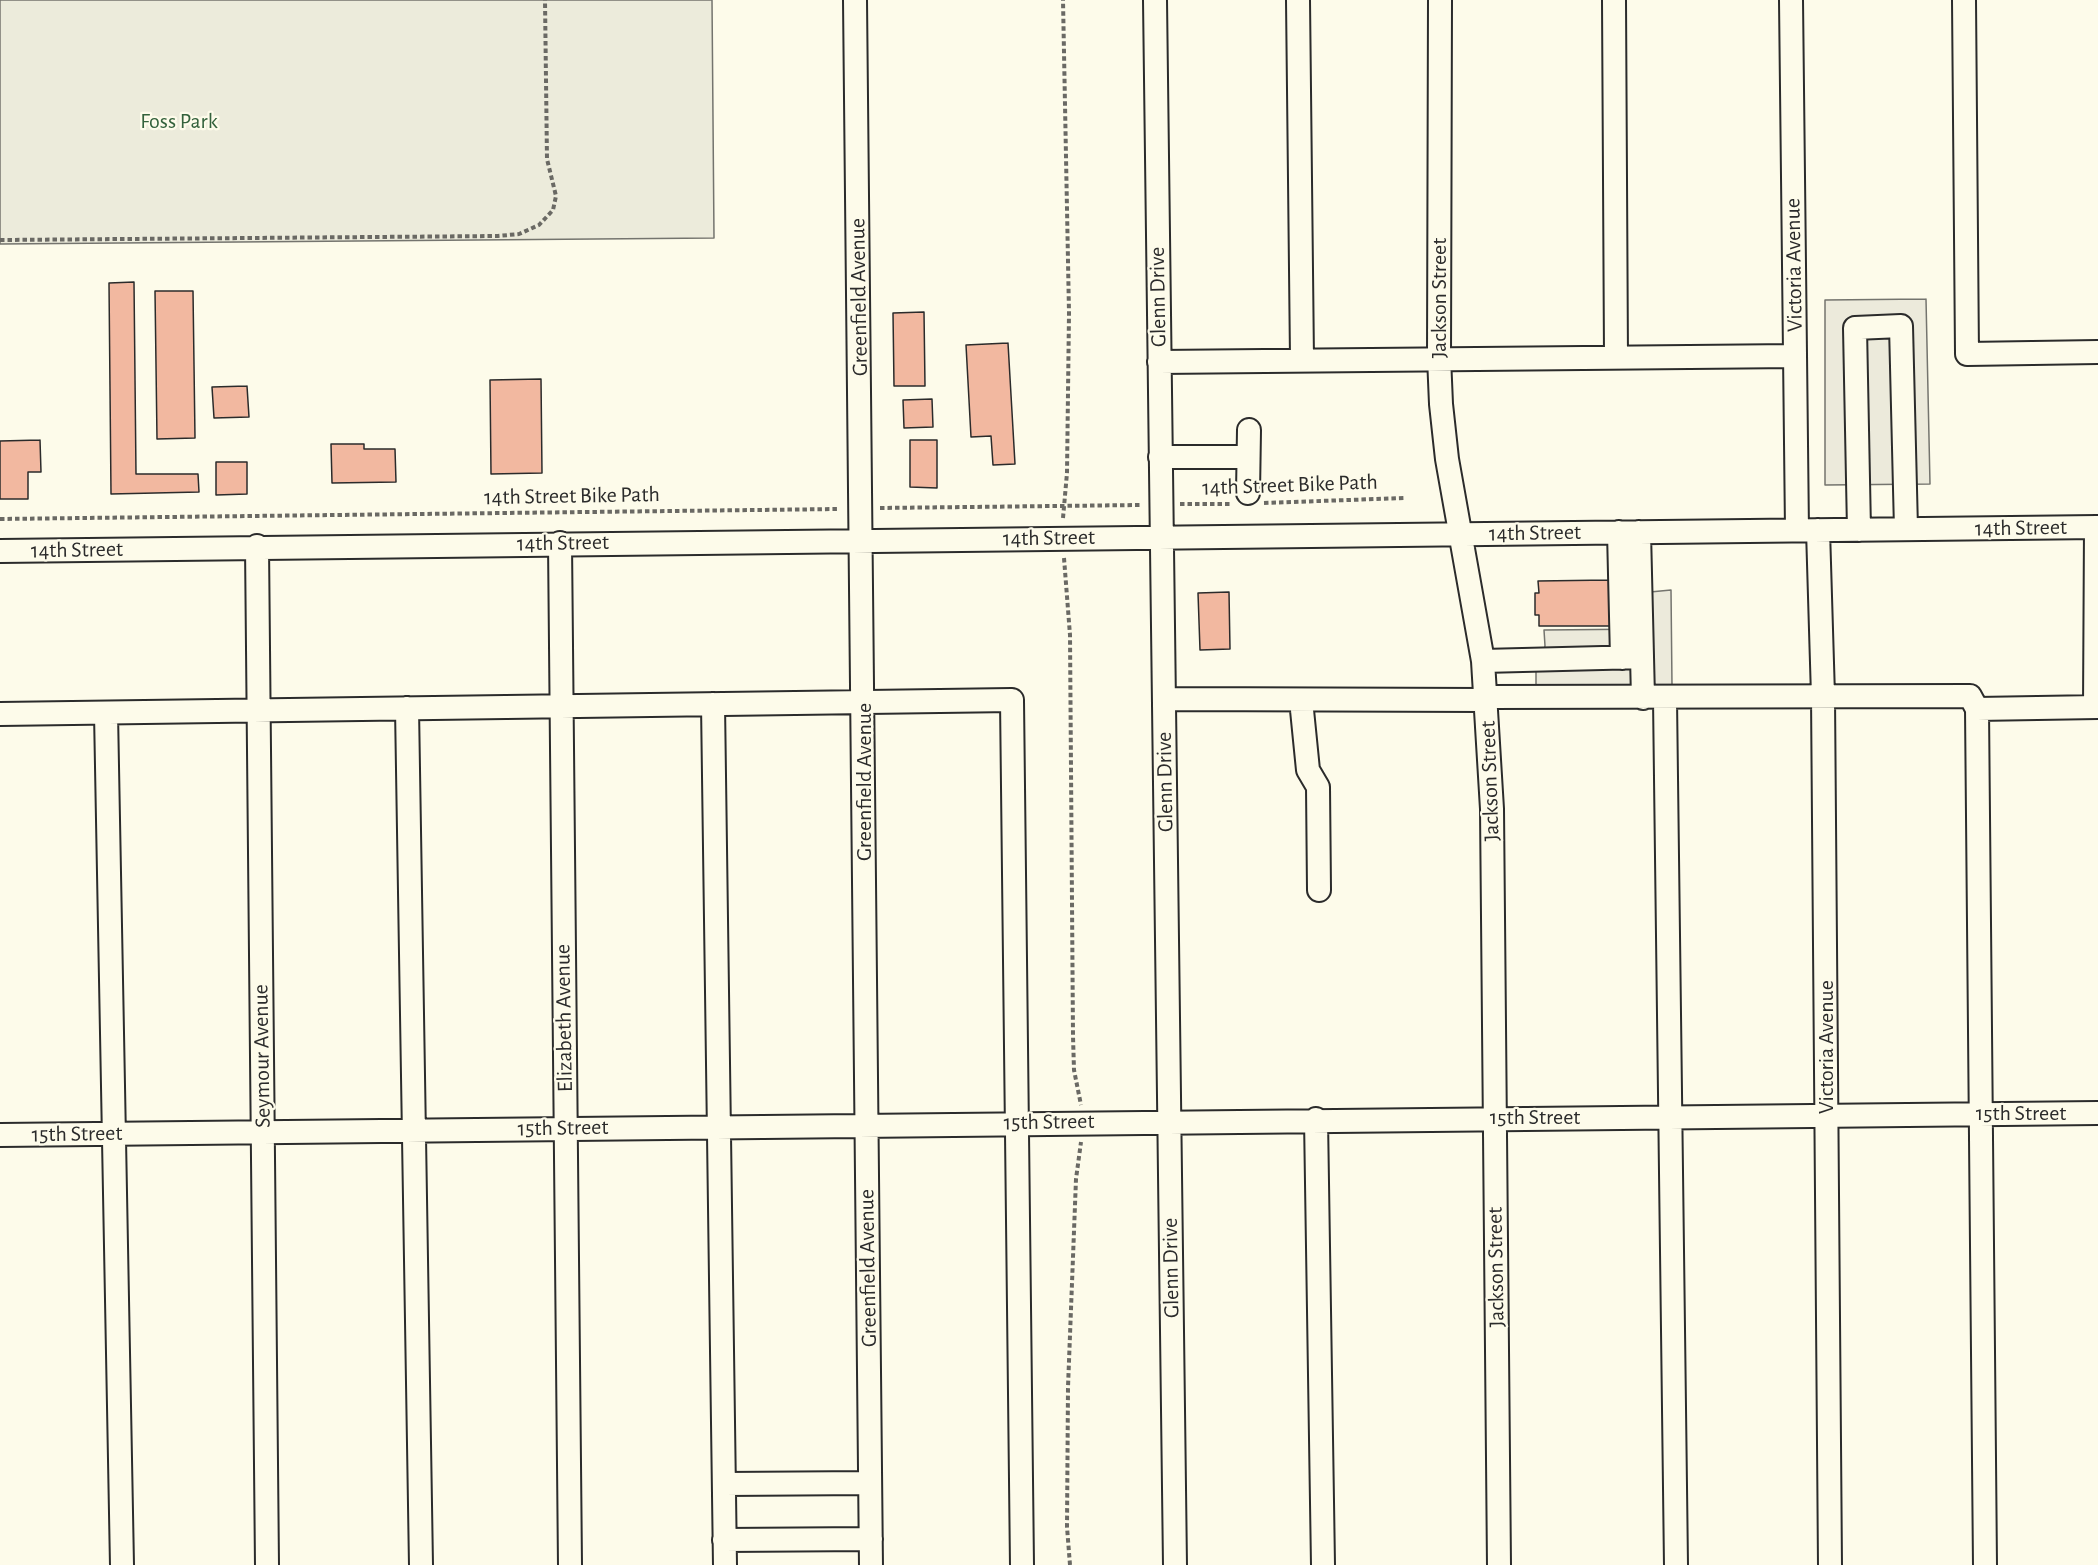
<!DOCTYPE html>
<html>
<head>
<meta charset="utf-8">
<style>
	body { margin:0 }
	canvas { display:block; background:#fdfbea }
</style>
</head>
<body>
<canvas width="2098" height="1565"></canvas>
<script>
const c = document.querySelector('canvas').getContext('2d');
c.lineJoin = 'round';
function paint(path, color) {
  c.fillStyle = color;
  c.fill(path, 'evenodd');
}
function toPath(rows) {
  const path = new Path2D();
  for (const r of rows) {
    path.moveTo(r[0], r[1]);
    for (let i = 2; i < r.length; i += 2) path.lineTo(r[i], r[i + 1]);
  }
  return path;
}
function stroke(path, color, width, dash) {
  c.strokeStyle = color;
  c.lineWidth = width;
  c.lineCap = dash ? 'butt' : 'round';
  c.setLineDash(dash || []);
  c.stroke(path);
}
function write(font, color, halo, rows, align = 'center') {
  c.font = font + ' "Alegreya Sans",sans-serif';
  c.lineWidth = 4.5;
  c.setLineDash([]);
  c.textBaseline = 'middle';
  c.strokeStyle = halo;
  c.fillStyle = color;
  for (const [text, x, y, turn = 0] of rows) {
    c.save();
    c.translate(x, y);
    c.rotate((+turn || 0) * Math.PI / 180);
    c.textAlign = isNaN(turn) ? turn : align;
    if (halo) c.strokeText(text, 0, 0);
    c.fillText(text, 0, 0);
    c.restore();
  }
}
const green = toPath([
	[0,0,712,0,714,238,0,244,0,0]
]);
paint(green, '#ecebdb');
stroke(green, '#74746e', 1.5);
const parking = toPath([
	[1926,299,1930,484,1825,485,1825,300,1926,299],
	[1671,590,1672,686,1536,687,1536,672,1545,646,1544,630,1651,629,1650,592,1671,590]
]);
paint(parking, '#eceadb');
stroke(parking, '#74746e', 1.5);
const building = toPath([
	[134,282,136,474,198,474,199,492,111,494,109,283,134,282],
	[155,291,193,291,195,438,157,439,155,291],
	[924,312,925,386,894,386,893,313,924,312],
	[1008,343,1015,464,993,465,991,436,971,437,966,345,1008,343],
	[541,379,542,473,491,474,490,380,541,379],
	[247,386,249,417,214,418,212,387,247,386],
	[932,399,933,427,904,428,903,400,932,399],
	[40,440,41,472,28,472,28,499,0,499,0,441,40,440],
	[910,440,937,440,937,488,910,487,910,440],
	[331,444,364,444,364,449,395,449,396,482,332,483,331,444],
	[216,462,247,462,247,494,216,495,216,462],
	[1609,580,1610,626,1539,626,1539,615,1535,615,1535,593,1539,593,1538,581,1609,580],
	[1229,592,1230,649,1200,650,1198,593,1229,592]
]);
paint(building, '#f2b8a0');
stroke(building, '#2b2b2b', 1.5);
const minor = toPath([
	[855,0,871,1565],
	[1155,0,1175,1565],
	[1298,0,1302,359],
	[1440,0,1439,357,1441,404,1447,459,1483,661,1492,809,1499,1565],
	[1614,0,1616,357],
	[1791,0,1797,530],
	[1964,0,1967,354,2098,352],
	[1159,362,1795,356],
	[1160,457,1248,457],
	[1248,493,1249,430],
	[1818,530,1823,696,1830,1565],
	[1859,530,1855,328,1901,326,1906,529],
	[1619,532,1622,658],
	[1639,532,1643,698],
	[560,543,570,1565],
	[257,546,267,1565],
	[0,551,2098,527],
	[1483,661,1642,657],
	[1487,697,1970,696,1977,709,1985,1565],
	[1164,699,1487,700],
	[1665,699,1676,1565],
	[1301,700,1308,770,1318,787,1319,890],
	[713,704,725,1565],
	[2095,707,2096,527],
	[407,708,421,1565],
	[1977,709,2098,707],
	[106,713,122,1565],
	[0,714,1012,700,1022,1565],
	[1316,1119,1323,1565],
	[0,1135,2098,1113],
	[724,1484,870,1483],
	[724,1540,871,1539]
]);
stroke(minor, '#2b2b2b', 26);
stroke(toPath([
	[0,240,498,236,519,234,539,225,553,210,556,196,547,159,545,0],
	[1264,503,1404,498],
	[1180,504,1232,504],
	[880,508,1142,505],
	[1063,518,1067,473,1069,313,1063,0],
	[0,519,839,509],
	[1064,558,1070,635,1073,1036,1074,1070,1081,1105],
	[1070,1565,1067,1527,1068,1387,1076,1179,1081,1142]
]), '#6a6964', 4, [4.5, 3]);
stroke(minor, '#fdfbea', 22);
write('22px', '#34623c', '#fdfbea', [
	["Foss Park",179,121]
]);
write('22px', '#2b2b2b', '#fdfbea', [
	["Victoria Avenue",1794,265,-91],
	["Greenfield Avenue",859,297,-91],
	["Glenn Drive",1158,297,-91],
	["Jackson Street",1439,298,-90],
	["14th Street Bike Path",1290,485,-2],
	["14th Street Bike Path",572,496,-1],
	["14th Street",2021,528,-1],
	["14th Street",1535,533,-1],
	["14th Street",1049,538,-1],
	["14th Street",563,543,-1],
	["14th Street",77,550,-1],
	["Jackson Street",1490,781,-92],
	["Greenfield Avenue",864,782,-90],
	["Glenn Drive",1165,782,-91],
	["Elizabeth Avenue",564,1018,-91],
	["Victoria Avenue",1826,1047,-90],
	["Seymour Avenue",262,1056,-91],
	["15th Street",2021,1113],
	["15th Street",1535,1117],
	["15th Street",1049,1122,-1],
	["15th Street",563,1128,-1],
	["15th Street",77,1134,-1],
	["Jackson Street",1496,1267,-91],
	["Greenfield Avenue",868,1268,-91],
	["Glenn Drive",1171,1268,-91]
]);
</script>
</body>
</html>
